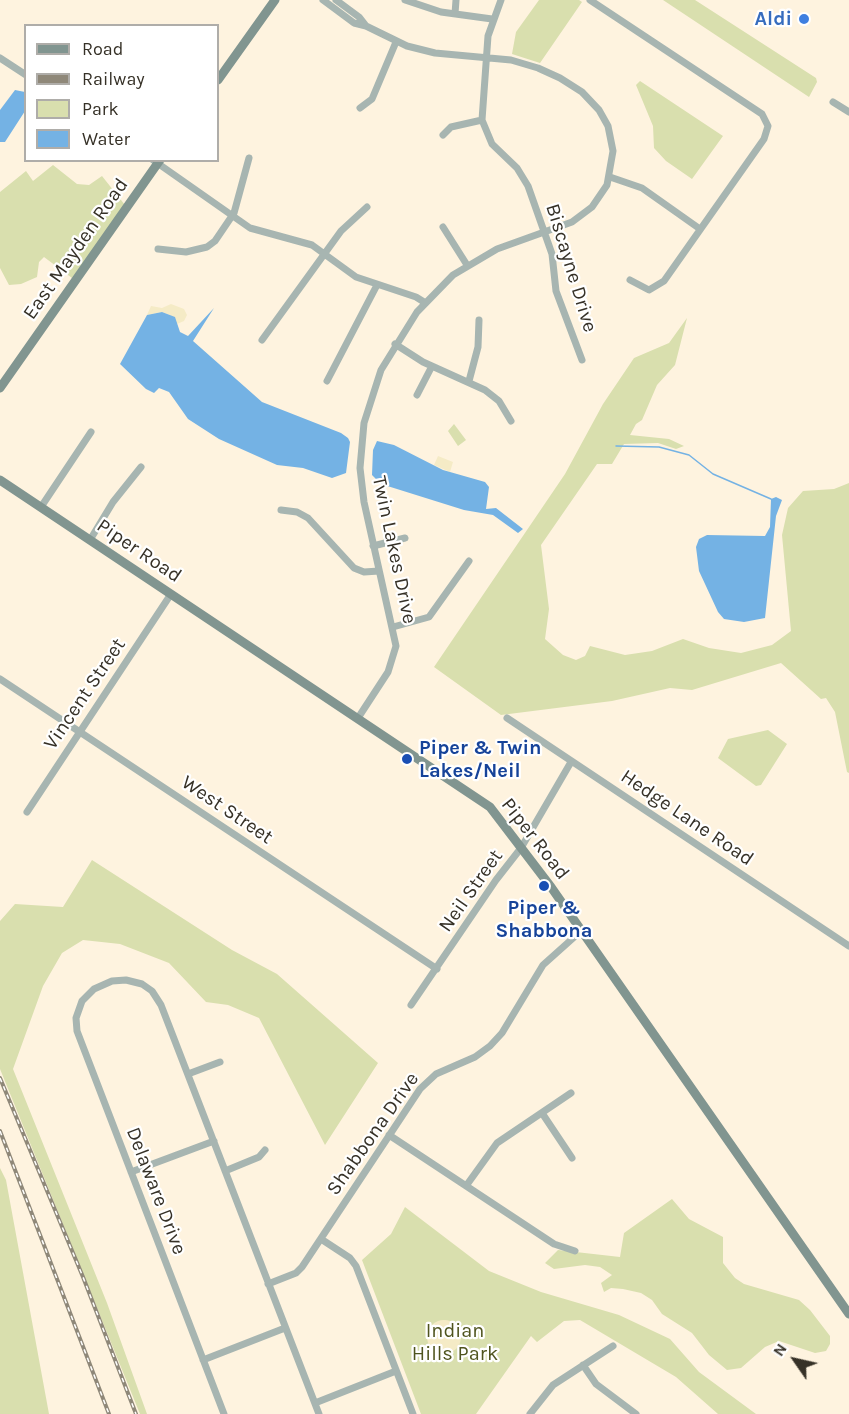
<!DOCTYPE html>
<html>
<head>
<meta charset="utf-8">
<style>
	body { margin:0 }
	#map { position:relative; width:849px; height:1414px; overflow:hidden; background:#fef3df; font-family:Karla,sans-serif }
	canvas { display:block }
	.legend { position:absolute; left:24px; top:24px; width:195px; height:138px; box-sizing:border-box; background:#fff; border:2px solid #afada9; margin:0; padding:8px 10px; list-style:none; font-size:18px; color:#363127 }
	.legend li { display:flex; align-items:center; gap:12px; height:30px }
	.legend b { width:30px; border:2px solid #afada9 }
	.north { position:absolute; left:765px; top:1330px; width:60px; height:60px; -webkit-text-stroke:4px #fff; paint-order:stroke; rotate:304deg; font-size:16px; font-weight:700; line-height:24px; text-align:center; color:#363127 }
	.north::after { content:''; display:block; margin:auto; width:21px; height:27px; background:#363127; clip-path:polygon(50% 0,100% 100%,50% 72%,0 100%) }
</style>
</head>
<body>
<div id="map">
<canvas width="849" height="1414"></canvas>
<ul class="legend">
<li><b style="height:8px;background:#819590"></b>Road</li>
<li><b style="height:8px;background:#8f8879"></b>Railway</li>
<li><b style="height:16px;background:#d9dfae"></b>Park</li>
<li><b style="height:16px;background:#74b2e4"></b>Water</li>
</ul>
<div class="north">N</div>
</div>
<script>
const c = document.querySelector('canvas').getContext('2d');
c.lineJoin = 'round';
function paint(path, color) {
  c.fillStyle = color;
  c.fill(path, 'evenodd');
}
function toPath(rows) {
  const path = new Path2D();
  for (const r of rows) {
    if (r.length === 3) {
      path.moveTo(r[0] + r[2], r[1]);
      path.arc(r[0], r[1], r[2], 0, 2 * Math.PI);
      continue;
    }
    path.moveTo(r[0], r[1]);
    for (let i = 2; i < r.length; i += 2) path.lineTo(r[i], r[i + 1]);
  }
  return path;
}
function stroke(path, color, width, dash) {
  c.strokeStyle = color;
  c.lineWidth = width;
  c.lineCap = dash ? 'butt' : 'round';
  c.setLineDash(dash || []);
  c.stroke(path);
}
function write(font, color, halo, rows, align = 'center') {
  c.font = font + ' Karla,sans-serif';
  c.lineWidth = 4.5;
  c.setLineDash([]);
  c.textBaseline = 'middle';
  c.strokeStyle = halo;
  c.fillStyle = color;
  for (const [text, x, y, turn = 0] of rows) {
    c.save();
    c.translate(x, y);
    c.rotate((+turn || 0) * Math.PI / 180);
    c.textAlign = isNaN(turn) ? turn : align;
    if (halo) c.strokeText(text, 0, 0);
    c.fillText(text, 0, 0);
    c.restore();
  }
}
paint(toPath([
	[539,0,579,0,582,2,540,63,512,54,516,32],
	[663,0,695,0,816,78,817,82,809,97],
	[640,81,723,136,692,179,666,161,654,148,653,126,636,85],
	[53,165,77,184,89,185,102,176,125,205,72,278,44,257,39,262,37,277,21,284,9,285,0,268,0,192,26,171,33,181],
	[687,318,675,365,657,385,642,420,636,424,630,435,669,439,684,446,676,449,658,443,624,444,612,464,597,464,541,545,549,609,545,639,563,655,576,660,585,656,590,646,625,655,652,651,683,639,709,648,741,653,772,645,791,631,782,535,788,508,803,491,834,489,849,483,849,773,847,772,835,712,826,698,821,699,781,663,692,690,670,688,612,701,501,715,434,667,565,474,603,404,634,358,669,343],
	[454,424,466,440,458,446,448,431],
	[768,730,787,744,761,785,756,786,718,758,728,739],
	[92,860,232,950,277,974,378,1063,325,1145,259,1018,228,1005,206,1002,169,963,120,944,83,940,62,953,43,986,13,1069,107,1303,147,1414,140,1414,0,1069,0,921,15,904,63,907],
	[0,1168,6,1180,49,1414,0,1414],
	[672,1199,689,1219,723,1237,723,1263,735,1278,744,1284,799,1300,810,1310,830,1336,830,1344,826,1351,815,1353,779,1341,765,1347,741,1368,727,1370,709,1355,692,1333,662,1314,652,1300,641,1293,623,1289,611,1288,604,1292,601,1283,612,1275,600,1267,585,1265,554,1269,545,1263,558,1250,620,1257,624,1233],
	[405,1207,489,1271,541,1292,619,1315,670,1339,699,1372,756,1414,718,1414,676,1377,580,1320,564,1321,537,1342,531,1336,476,1414,421,1414,362,1260,391,1234]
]), '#d9dfae');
paint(toPath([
	[171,304,184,309,187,315,184,321,177,324,170,315,162,312,147,315,151,306,162,308],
	[438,456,453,462,450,472,434,465],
	[444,1337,17]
]), '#f5ebc6');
paint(toPath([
	[15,90,25,92,25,111,5,142,0,142,0,110],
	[214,308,193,341,262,402,341,433,348,438,350,442,346,473,332,478,303,468,277,465,219,439,188,419,169,392,159,388,154,393,146,389,120,364,147,315,162,312,175,317,180,332,188,336],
	[377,441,394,445,443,470,485,482,489,487,486,509,496,508,523,529,518,533,493,515,464,510,381,484,372,475,373,450],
	[776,497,782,500,776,516,765,618,744,622,724,619,718,612,699,571,696,547,699,539,707,535,765,536,770,527,771,499]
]), '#74b2e4');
stroke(toPath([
	[616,446,659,447,689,455,713,474,771,499]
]), '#74b2e4', 1.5);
stroke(toPath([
	[323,0,354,23,366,26,407,46,435,53,511,60,538,68,560,78,582,92,599,110,608,126,613,151,607,185,592,207,572,222,497,249,453,275,417,312,381,370,364,423,360,468,364,502,396,646,388,672,358,718],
	[336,0,359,17,366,26],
	[405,0,441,12,492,19],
	[501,0,488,36,482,120,492,144,517,168,528,186,552,254,556,291,582,360],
	[590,0,762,114,768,126,764,139,664,281,649,290,630,280],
	[455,14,456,0],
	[0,58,26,75],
	[833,102,849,112],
	[360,108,372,99,396,42],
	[443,135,451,127,482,120],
	[153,160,250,228,312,245,356,277,416,297,424,302],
	[610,177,642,188,700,229],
	[443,227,467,265],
	[158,249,186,252,207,247,215,241,234,213,249,158],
	[262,340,341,231,367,207],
	[395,344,423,362,485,390,499,401,511,421],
	[327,381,377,285],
	[469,381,478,347,479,320],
	[417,395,432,366],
	[41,507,91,432],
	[281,510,297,512,308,518,354,568,364,572,379,571],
	[90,540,113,502,141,467],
	[373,546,405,538],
	[393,627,429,617,469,561],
	[0,679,437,969],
	[507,718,849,946],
	[27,812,171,594],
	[411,1005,496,880,521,848,571,762],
	[188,1074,220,1062],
	[542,1113,572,1158],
	[389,1135,554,1244,575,1251],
	[225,1171,259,1157,265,1150],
	[131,1172,214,1141],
	[466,1186,497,1143,571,1093],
	[321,1239,350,1258,356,1266,413,1414],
	[268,1284,296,1273,302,1267,420,1089,436,1074,475,1057,490,1046,502,1033,543,965,581,931],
	[203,1360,285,1328],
	[583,1365,596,1384,636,1414],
	[315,1403,396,1371],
	[224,1414,77,1031,76,1018,82,1001,94,989,112,981,126,980,142,984,152,991,161,1005,319,1414],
	[530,1414,553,1385,613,1346]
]), '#a7b5b1', 7);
stroke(toPath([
	[218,80,275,0],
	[0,388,160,160],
	[0,480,490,807,551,887,849,1314]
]), '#819590', 9);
const rail = toPath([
	[0,1078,83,1277,136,1414],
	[0,1131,109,1414]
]);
stroke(rail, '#8f8879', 4);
stroke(rail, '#fff', 1.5, [4.5]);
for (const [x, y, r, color] of [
	[804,19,6,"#3f7fe0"],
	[407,759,6,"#1a4fb4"],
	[544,886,6,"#1a4fb4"]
]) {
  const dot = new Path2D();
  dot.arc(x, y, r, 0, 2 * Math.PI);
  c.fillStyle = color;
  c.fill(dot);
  stroke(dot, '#fff', 2);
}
write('bold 20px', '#366cbe', '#fff', [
	["Aldi",792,19]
], 'right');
write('20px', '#363127', '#fff', [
	["East Mayden Road",76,249,-55],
	["Biscayne Drive",571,268,73],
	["Twin Lakes Drive",394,550,78],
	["Piper Road",139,551,34],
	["Vincent Street",85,694,-56],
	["West Street",227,810,34],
	["Hedge Lane Road",687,818,34],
	["Piper Road",535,839,52],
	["Neil Street",471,891,-55],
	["Shabbona Drive",373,1134,-55],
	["Delaware Drive",156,1191,69]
]);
write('bold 20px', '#164399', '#fff', [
	["Piper & Twin",419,748],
	["Lakes/Neil",419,771],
	["Piper &",544,908,"center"],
	["Shabbona",544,931,"center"]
], 'left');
write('20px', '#4f541e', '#fff', [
	["Indian",455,1331],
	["Hills Park",455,1354]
]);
</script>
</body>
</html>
